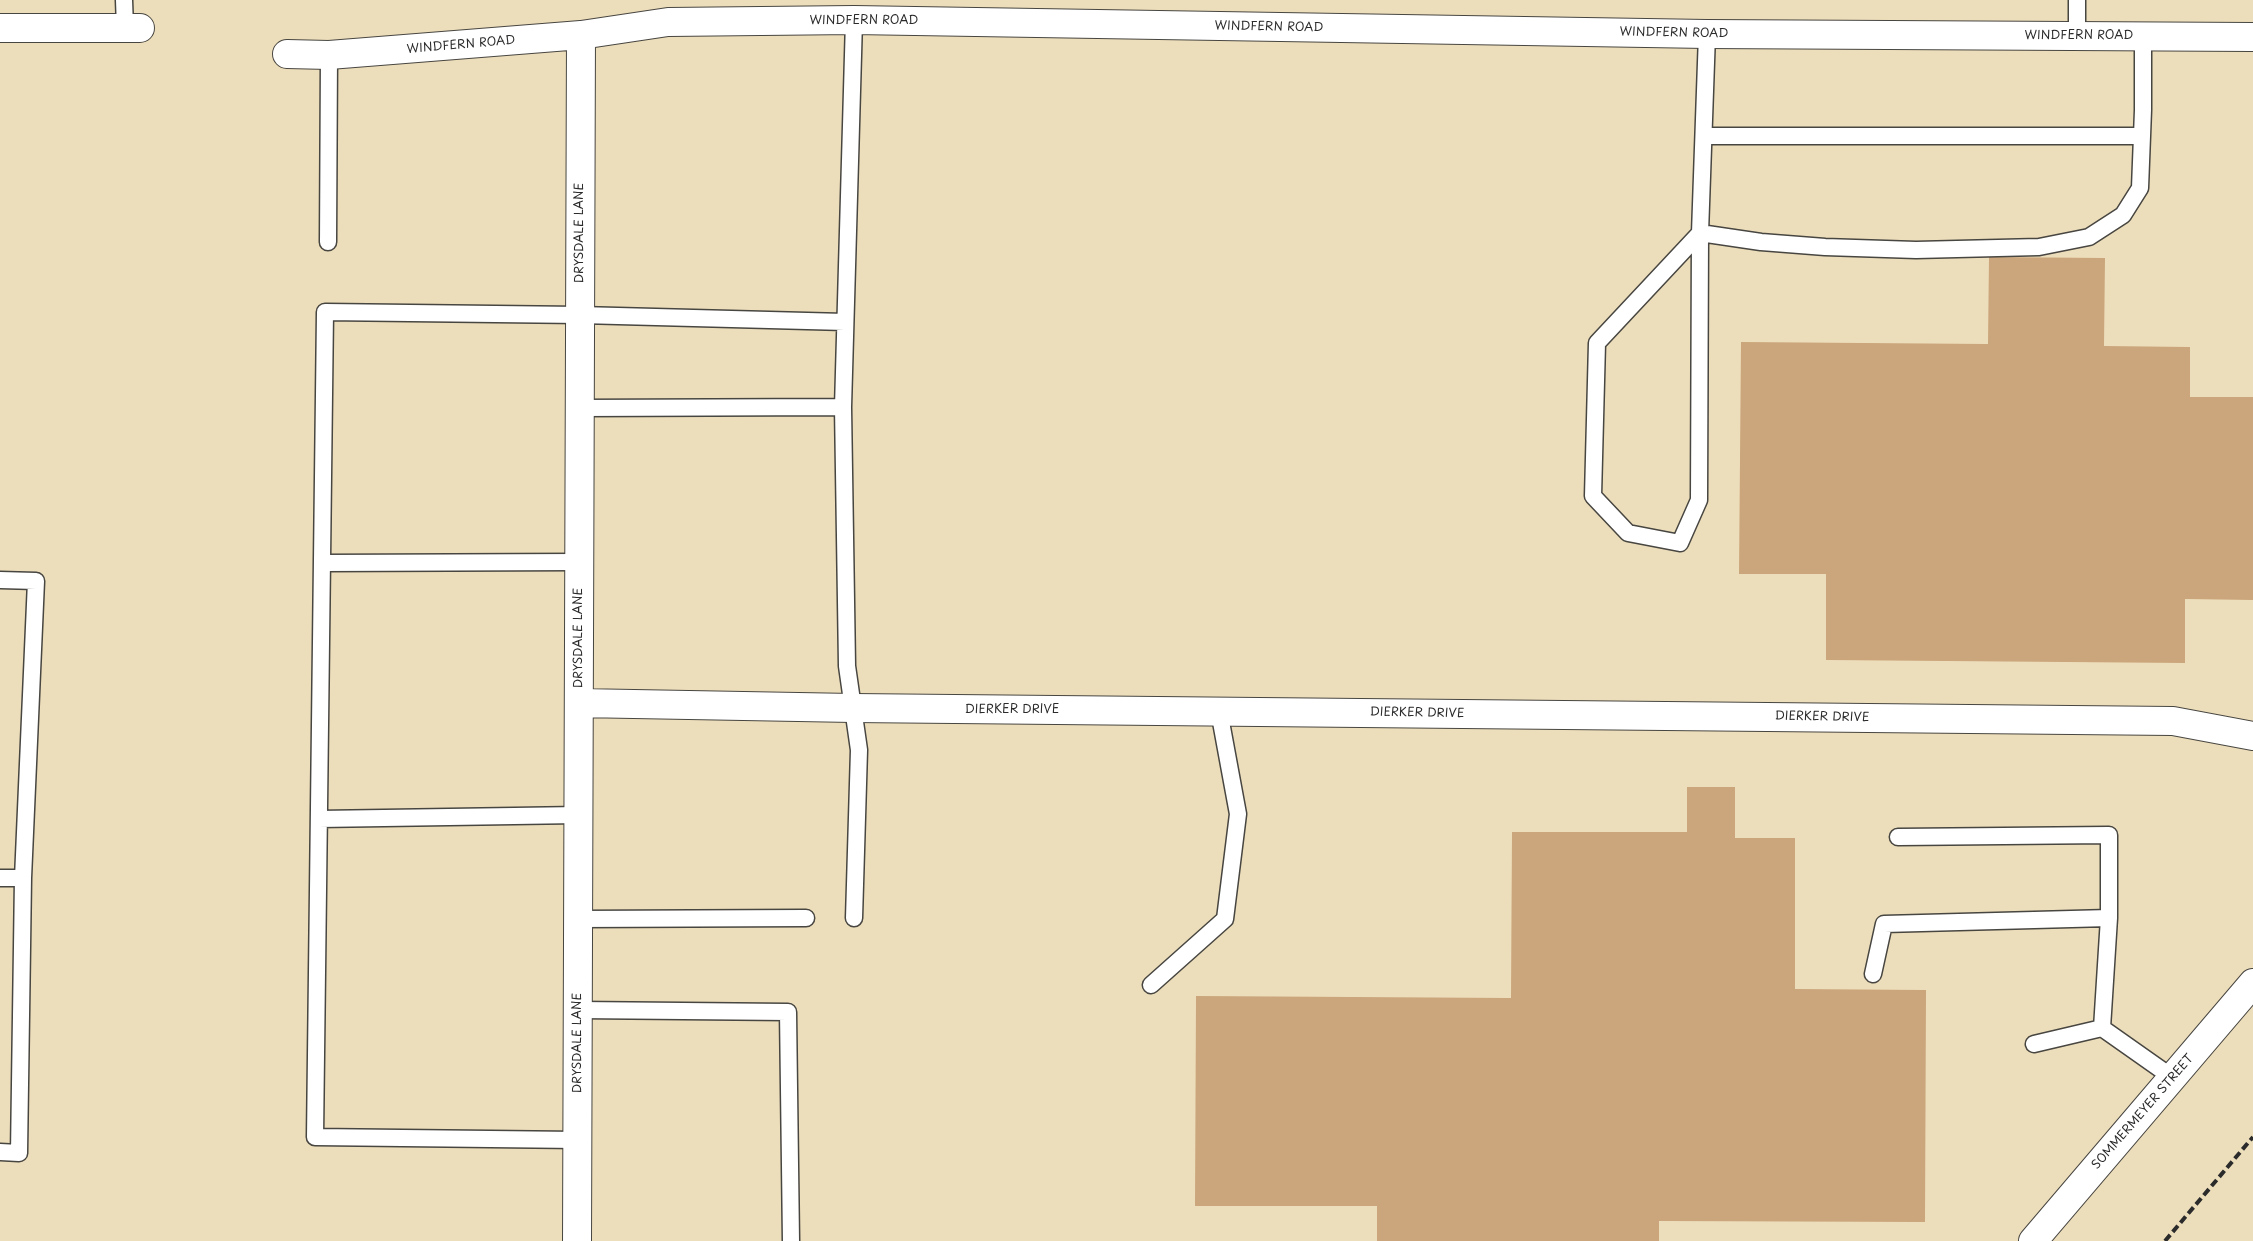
<!DOCTYPE html>
<html>
<head>
<meta charset="utf-8">
<style>
	body { margin:0 }
	canvas { display:block; background:#eddebb }
</style>
</head>
<body>
<canvas width="2253" height="1241"></canvas>
<script>
const c = document.querySelector('canvas').getContext('2d');
c.lineJoin = 'round';
function paint(path, color) {
  c.fillStyle = color;
  c.fill(path, 'evenodd');
}
function toPath(rows) {
  const path = new Path2D();
  for (const r of rows) {
    path.moveTo(r[0], r[1]);
    for (let i = 2; i < r.length; i += 2) path.lineTo(r[i], r[i + 1]);
  }
  return path;
}
function stroke(path, color, width, dash) {
  c.strokeStyle = color;
  c.lineWidth = width;
  c.lineCap = dash ? 'butt' : 'round';
  c.setLineDash(dash || []);
  c.stroke(path);
}
function write(font, color, halo, rows, align = 'center') {
  c.font = font + ' "Playpen Sans",sans-serif';
  c.lineWidth = 5;
  c.setLineDash([]);
  c.textBaseline = 'middle';
  c.strokeStyle = halo;
  c.fillStyle = color;
  for (const [text, x, y, turn = 0] of rows) {
    c.save();
    c.translate(x, y);
    c.rotate((+turn || 0) * Math.PI / 180);
    c.textAlign = isNaN(turn) ? turn : align;
    if (halo) c.strokeText(text, 0, 0);
    c.fillText(text, 0, 0);
    c.restore();
  }
}
paint(toPath([
	[1989,257,2105,258,2104,346,2190,347,2190,397,2253,397,2253,600,2185,599,2185,663,1826,660,1826,574,1739,574,1741,342,1988,344],
	[1687,787,1735,787,1735,838,1795,838,1795,989,1926,990,1925,1222,1659,1221,1659,1241,1377,1241,1377,1206,1195,1206,1196,996,1511,998,1512,832,1687,832]
]), '#cba67c');
const service = toPath([
	[124,0,125,28],
	[1707,34,1700,233,1761,242,1825,247,1916,250,2039,247,2089,237,2123,215,2140,188,2143,110,2143,37],
	[2077,37,2077,0],
	[1704,136,2142,136],
	[1700,233,1699,500,1680,543,1628,533,1593,496,1597,343,1700,233],
	[328,242,329,55],
	[843,407,854,20],
	[580,408,843,407,847,666,859,750,854,918],
	[323,563,579,562],
	[0,580,36,581,23,878,0,878],
	[319,819,579,815],
	[1898,837,2109,835,2109,918,2102,1028,2173,1078],
	[579,919,806,918],
	[1873,974,1884,924,2109,918],
	[1151,985,1225,919,1238,814,1219,711],
	[578,1010,788,1012,791,1241],
	[2034,1044,2102,1028],
	[578,1140,315,1137,325,312,580,315,845,322],
	[0,1152,19,1153,23,878]
]);
const minor = toPath([
	[0,28,140,28],
	[287,54,329,55,581,35,668,22,854,20,1707,34,2253,37],
	[579,703,853,708,2173,721,2253,736],
	[577,1241,581,35]
]);
const tertiary = toPath([
	[2033,1241,2253,983]
]);
stroke(service, '#484641', 19);
stroke(minor, '#484641', 30);
stroke(tertiary, '#484641', 30);
stroke(service, '#fff', 16);
stroke(minor, '#fff', 28);
stroke(tertiary, '#fff', 28);
stroke(toPath([
	[2165,1241,2253,1137]
]), '#2b2b2b', 4, [8, 4]);
write('12px', '#2b2b2b', '#fff', [
	["WINDFERN ROAD",864,21],
	["WINDFERN ROAD",1269,27,1],
	["WINDFERN ROAD",1674,33,1],
	["WINDFERN ROAD",2079,36],
	["WINDFERN ROAD",461,45,-5],
	["DRYSDALE LANE",580,233,-90],
	["DRYSDALE LANE",579,638,-90],
	["DIERKER DRIVE",1012,710],
	["DIERKER DRIVE",1417,713,1],
	["DIERKER DRIVE",1822,717,1],
	["DRYSDALE LANE",578,1043,-90],
	["SOMMERMEYER STREET",2143,1112,-49]
]);
</script>
</body>
</html>
